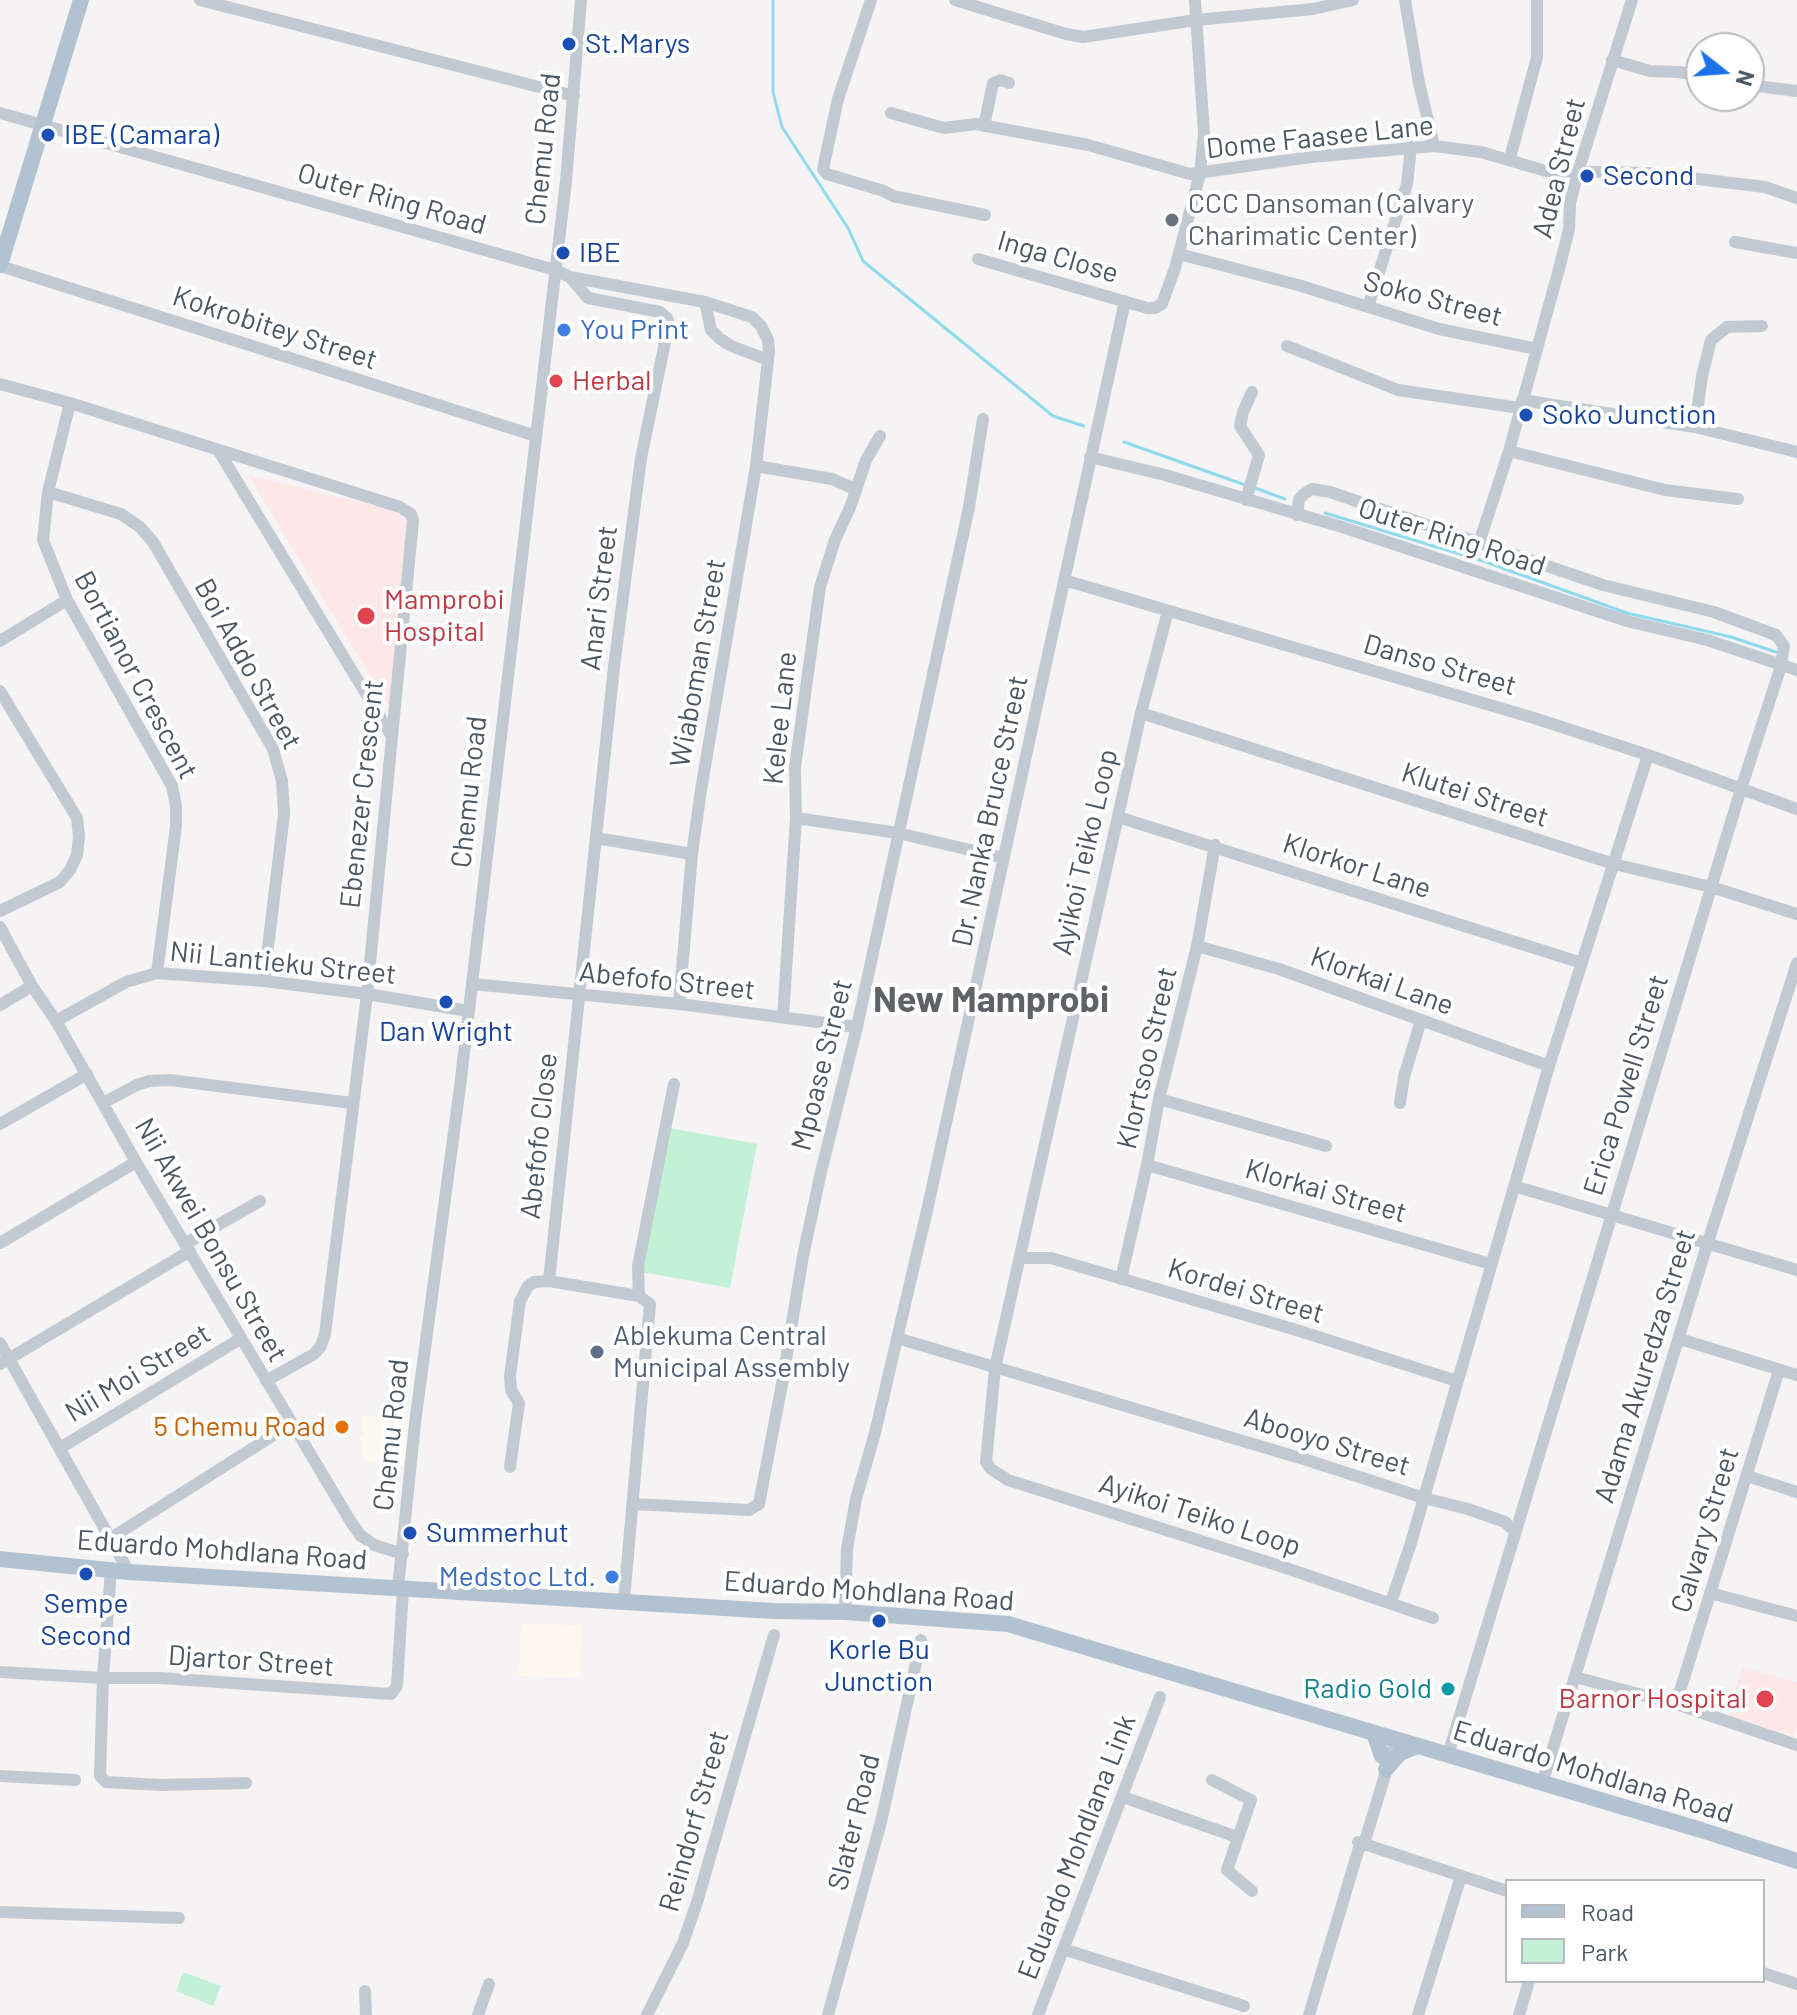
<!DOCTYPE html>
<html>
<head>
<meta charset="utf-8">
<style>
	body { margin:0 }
	#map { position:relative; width:1797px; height:2015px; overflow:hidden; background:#f5f3f3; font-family:Barlow,sans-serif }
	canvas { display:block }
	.legend { position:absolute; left:1505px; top:1879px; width:260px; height:104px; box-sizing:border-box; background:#fff; border:2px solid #b7bbc0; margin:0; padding:10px 14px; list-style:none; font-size:24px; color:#4a5661 }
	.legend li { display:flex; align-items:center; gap:16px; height:40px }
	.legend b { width:40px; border:2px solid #b7bbc0 }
	.north { position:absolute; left:1685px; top:32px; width:80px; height:80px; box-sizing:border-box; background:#fff; border:2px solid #b7bbc0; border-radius:50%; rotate:107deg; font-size:22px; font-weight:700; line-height:32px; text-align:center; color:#4a5661 }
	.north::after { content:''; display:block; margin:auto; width:28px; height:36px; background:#1a73e8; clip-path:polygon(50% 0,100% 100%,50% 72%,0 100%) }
</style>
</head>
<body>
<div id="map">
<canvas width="1797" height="2015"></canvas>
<ul class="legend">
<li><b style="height:10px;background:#b3c2d1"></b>Road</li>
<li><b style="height:22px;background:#c3f1d5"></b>Park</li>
</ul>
<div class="north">N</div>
</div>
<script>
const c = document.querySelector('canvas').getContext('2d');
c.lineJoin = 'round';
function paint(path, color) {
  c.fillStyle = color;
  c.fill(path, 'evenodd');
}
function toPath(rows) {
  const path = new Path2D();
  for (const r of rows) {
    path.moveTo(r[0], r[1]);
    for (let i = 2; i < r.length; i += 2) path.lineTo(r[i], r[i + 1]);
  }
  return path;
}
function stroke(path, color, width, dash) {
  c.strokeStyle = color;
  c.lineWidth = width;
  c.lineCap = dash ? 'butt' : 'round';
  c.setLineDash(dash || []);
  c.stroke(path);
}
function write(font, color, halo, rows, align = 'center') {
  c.font = font + ' Barlow,sans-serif';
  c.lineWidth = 8;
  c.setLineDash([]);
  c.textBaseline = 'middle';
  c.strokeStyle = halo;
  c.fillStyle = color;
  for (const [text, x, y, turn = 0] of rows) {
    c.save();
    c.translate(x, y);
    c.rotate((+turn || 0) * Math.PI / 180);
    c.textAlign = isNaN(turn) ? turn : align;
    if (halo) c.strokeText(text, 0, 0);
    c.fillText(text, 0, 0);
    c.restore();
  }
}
paint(toPath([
	[361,1416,409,1417,404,1467,364,1461,359,1435,363,1434],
	[521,1624,581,1625,580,1678,519,1676]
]), '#fdf9ef');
paint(toPath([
	[248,475,396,511,408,526,389,707],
	[1742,1667,1797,1682,1797,1726,1794,1736,1729,1716]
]), '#fce8e6');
paint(toPath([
	[669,1128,757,1144,730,1288,642,1272],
	[183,1972,221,1986,213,2006,176,1991]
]), '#c3f1d5');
stroke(toPath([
	[773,0,773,92,782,127,848,228,863,261,1053,416,1084,426],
	[1124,442,1248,486],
	[1255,488,1285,499],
	[1325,513,1483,561,1627,613,1731,637,1776,652]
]), '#90daee', 3);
stroke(toPath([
	[200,0,574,96],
	[871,0,838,99,823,169,827,174,884,191,893,196,985,215],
	[955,0,1066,34,1083,37,1196,20,1313,9,1353,0],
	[1405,0,1419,83,1434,146],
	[1612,60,1650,71,1679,72,1701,76],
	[1749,85,1797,91],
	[0,113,555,270,570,277,705,302,752,317,761,326,768,340,769,351,756,466,701,790,692,854,679,1004],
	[891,113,944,128,976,124,1088,145,1190,174,1311,157,1434,146,1481,152,1546,171,1648,173,1765,187,1797,198],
	[984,126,993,83,1001,80,1009,83],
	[1510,158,1537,57,1537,0],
	[1735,242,1797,253],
	[1179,254,1298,285,1439,329,1537,349],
	[978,259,1147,308,1155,308,1162,304,1175,268,1200,174,1204,133,1195,0],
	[0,266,536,436],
	[705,302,711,330,719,338,731,346,768,360],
	[1368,307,1407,184,1411,147],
	[1287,346,1398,390,1520,408],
	[0,384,70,403,400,507,411,514,413,521,367,994,325,1334,321,1346,314,1354,266,1381],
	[1522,400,1695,427,1797,452],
	[70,403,48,492,43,540,67,600,172,786,176,806,176,826,157,973],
	[1695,427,1702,376,1711,340,1727,327,1762,326],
	[218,450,391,735],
	[1509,451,1665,490,1738,499],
	[1090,457,1165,475,1342,527,1627,621,1707,640,1797,670],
	[756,466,832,479,855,489],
	[48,492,121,514,140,527,153,542,273,749,282,781,284,814,264,981],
	[1246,500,1259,455,1240,426,1243,412,1252,392],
	[1297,515,1299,499,1304,494,1312,489,1330,492,1603,585,1714,612,1776,635,1784,646,1781,666,1741,789,1448,1755],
	[1479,543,1509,451,1559,269,1569,229,1570,203,1578,172,1632,0],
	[1064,580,1534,718,1648,755,1797,809],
	[1168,611,1141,713,995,1368,986,1462,991,1469,1008,1480,1280,1566,1433,1618],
	[0,641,67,600],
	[0,691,77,818,79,837,77,855,70,870,60,882,0,911],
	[1141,713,1614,864,1711,887,1797,914],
	[1118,817,1582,963],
	[796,818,898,833,1004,858],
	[596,838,692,854],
	[0,927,32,986,56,1021,136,1162,351,1522,360,1535,374,1545,403,1554],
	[1197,946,1279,969,1549,1066],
	[472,984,679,1004,857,1027],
	[0,1005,32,986],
	[783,1017,796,818,795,767,820,587,835,540,851,505,866,460,880,436],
	[56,1021,126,982,157,973,264,981,367,994,468,1011],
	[1159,1099,1326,1146],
	[103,1103,137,1085,149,1081,170,1080,352,1103],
	[1400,1103,1404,1077,1421,1020],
	[0,1124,87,1074],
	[1147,1165,1491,1264],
	[1514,1186,1797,1270],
	[0,1243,136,1162],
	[185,1244,260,1201],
	[1020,1258,1051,1258,1293,1329,1457,1381],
	[1121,1279,1147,1165,1159,1099,1197,946,1215,845],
	[549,1281,614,667,641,458,669,323,667,318,660,312,588,298,570,277],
	[639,1296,638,1266,674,1084],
	[897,1338,1310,1461,1424,1498,1468,1509,1505,1522,1515,1532],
	[1680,1339,1797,1375],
	[0,1343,129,1572],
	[0,1364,190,1251],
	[60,1448,240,1339],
	[510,1467,519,1403,511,1390,510,1376,520,1301,528,1286,534,1282,549,1281,639,1296,650,1304,624,1600],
	[1747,1476,1797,1492],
	[633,1504,749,1510,759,1504,782,1384,803,1256,821,1172,857,1027,969,507,983,419],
	[111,1538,291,1424],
	[111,1569,103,1678,100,1776,106,1782,161,1785,246,1783],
	[398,1588,415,1423,460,1087,566,181,581,0],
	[1710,1593,1797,1616],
	[1391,1602,1410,1546,1549,1066,1648,755],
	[845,1612,847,1549,856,1499,875,1433,928,1206,1125,301],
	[0,1672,103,1678,161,1678,391,1694,397,1686,403,1589],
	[1575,1677,1676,1704,1797,1745],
	[1676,1704,1779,1370],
	[0,1776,75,1780],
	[1212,1780,1251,1800,1227,1870,1252,1891],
	[1542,1784,1707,1245,1797,963],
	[1123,1797,1237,1837],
	[1358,1842,1507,1891],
	[0,1912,179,1918],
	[1063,1949,1244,2006],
	[1763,1973,1797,1984],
	[365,1991,366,2015],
	[478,2015,489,1984],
	[647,2015,683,1943,698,1899,774,1635],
	[828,2015,881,1822,921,1640],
	[1038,2015,1160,1697],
	[1309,2015,1359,1848,1364,1844,1396,1739],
	[1418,2015,1461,1876],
	[1519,2015,1529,1981]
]), '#c1cad2', 12);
stroke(toPath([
	[0,265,81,0],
	[0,1559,129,1572,774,1611,845,1612,1008,1624,1701,1830,1797,1861],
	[1374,1733,1382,1756],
	[1386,1769,1400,1753,1417,1746]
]), '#b3c2d1', 16);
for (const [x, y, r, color] of [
	[569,44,8,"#1a4fb4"],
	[48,135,8,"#1a4fb4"],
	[1587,176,8,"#1a4fb4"],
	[1172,220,8,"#6b7280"],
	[563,253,8,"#1a4fb4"],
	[564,330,8,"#3f7fe0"],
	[556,381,8,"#e0444e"],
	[1526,415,8,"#1a4fb4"],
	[366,616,10,"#e0444e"],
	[446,1002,8,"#1a4fb4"],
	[597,1352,8,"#5c6f8a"],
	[342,1427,8,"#e8710a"],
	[410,1533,8,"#1a4fb4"],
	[86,1574,8,"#1a4fb4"],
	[612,1577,8,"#3f7fe0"],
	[879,1621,8,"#1a4fb4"],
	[1448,1689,8,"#0f9aa8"],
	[1765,1699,10,"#e0444e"]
]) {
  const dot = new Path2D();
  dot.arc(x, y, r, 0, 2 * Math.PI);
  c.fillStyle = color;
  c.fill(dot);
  stroke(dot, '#fff', 3);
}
write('28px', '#164399', '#fff', [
	["St.Marys",585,44],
	["IBE (Camara)",64,135],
	["Second",1603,176],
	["IBE",579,253],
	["Soko Junction",1542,415],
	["Dan Wright",446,1032,"center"],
	["Summerhut",426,1533],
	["Sempe",86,1604,"center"],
	["Second",86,1636,"center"],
	["Korle Bu",879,1650,"center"],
	["Junction",879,1682,"center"]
], 'left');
write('28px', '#4a5661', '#fff', [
	["Dome Faasee Lane",1320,137,-6],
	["Chemu Road",543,149,-84],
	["Adea Street",1559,168,-76],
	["Outer Ring Road",392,199,16],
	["Inga Close",1058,257,16],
	["Soko Street",1433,299,15],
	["Kokrobitey Street",275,328,18],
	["Outer Ring Road",1452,537,18],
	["Anari Street",599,598,-83],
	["Wiaboman Street",698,663,-80],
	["Boi Addo Street",248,664,61],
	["Danso Street",1440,665,16],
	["Bortianor Crescent",136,675,62],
	["Kelee Lane",780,718,-84],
	["Chemu Road",469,792,-84],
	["Ebenezer Crescent",362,794,-84],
	["Klutei Street",1475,795,18],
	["Dr. Nanka Bruce Street",990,811,-78],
	["Ayikoi Teiko Loop",1085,852,-77],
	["Klorkor Lane",1357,866,18],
	["Nii Lantieku Street",283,963,6],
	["Abefofo Street",667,981,6],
	["Klorkai Lane",1382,981,20],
	["Klortsoo Street",1147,1058,-77],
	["Mpoase Street",822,1065,-76],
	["Erica Powell Street",1626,1085,-73],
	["Abefofo Close",539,1136,-84],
	["Klorkai Street",1326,1191,16],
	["Nii Akwei Bonsu Street",211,1240,60],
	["Kordei Street",1246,1291,17],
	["Adama Akuredza Street",1645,1366,-73],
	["Nii Moi Street",138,1373,-31],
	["Chemu Road",391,1435,-84],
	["Abooyo Street",1327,1442,17],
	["Ayikoi Teiko Loop",1200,1515,18],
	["Calvary Street",1705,1530,-73],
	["Eduardo Mohdlana Road",222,1550,4],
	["Eduardo Mohdlana Road",869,1591,4],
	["Djartor Street",251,1661,4],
	["Eduardo Mohdlana Road",1593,1772,17],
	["Reindorf Street",694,1821,-74],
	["Slater Road",854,1822,-76],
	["Eduardo Mohdlana Link",1077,1847,-69]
]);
write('28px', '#5b616d', '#fff', [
	["CCC Dansoman (Calvary",1188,204],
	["Charimatic Center)",1188,236]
], 'left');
write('28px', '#366cbe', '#fff', [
	["You Print",580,330],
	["Medstoc Ltd.",596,1577,"right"]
], 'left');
write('28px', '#be3a42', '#fff', [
	["Herbal",572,381],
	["Mamprobi",384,600],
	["Hospital",384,632],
	["Barnor Hospital",1747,1699,"right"]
], 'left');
write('28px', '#4e5e75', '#fff', [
	["Ablekuma Central",613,1336],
	["Municipal Assembly",613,1368]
], 'left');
write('28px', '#c56008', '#fff', [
	["5 Chemu Road",326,1427]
], 'right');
write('28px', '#0d838f', '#fff', [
	["Radio Gold",1432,1689]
], 'right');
write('bold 36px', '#5f6368', '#fff', [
	["New Mamprobi",991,1000]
]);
</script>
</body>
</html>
